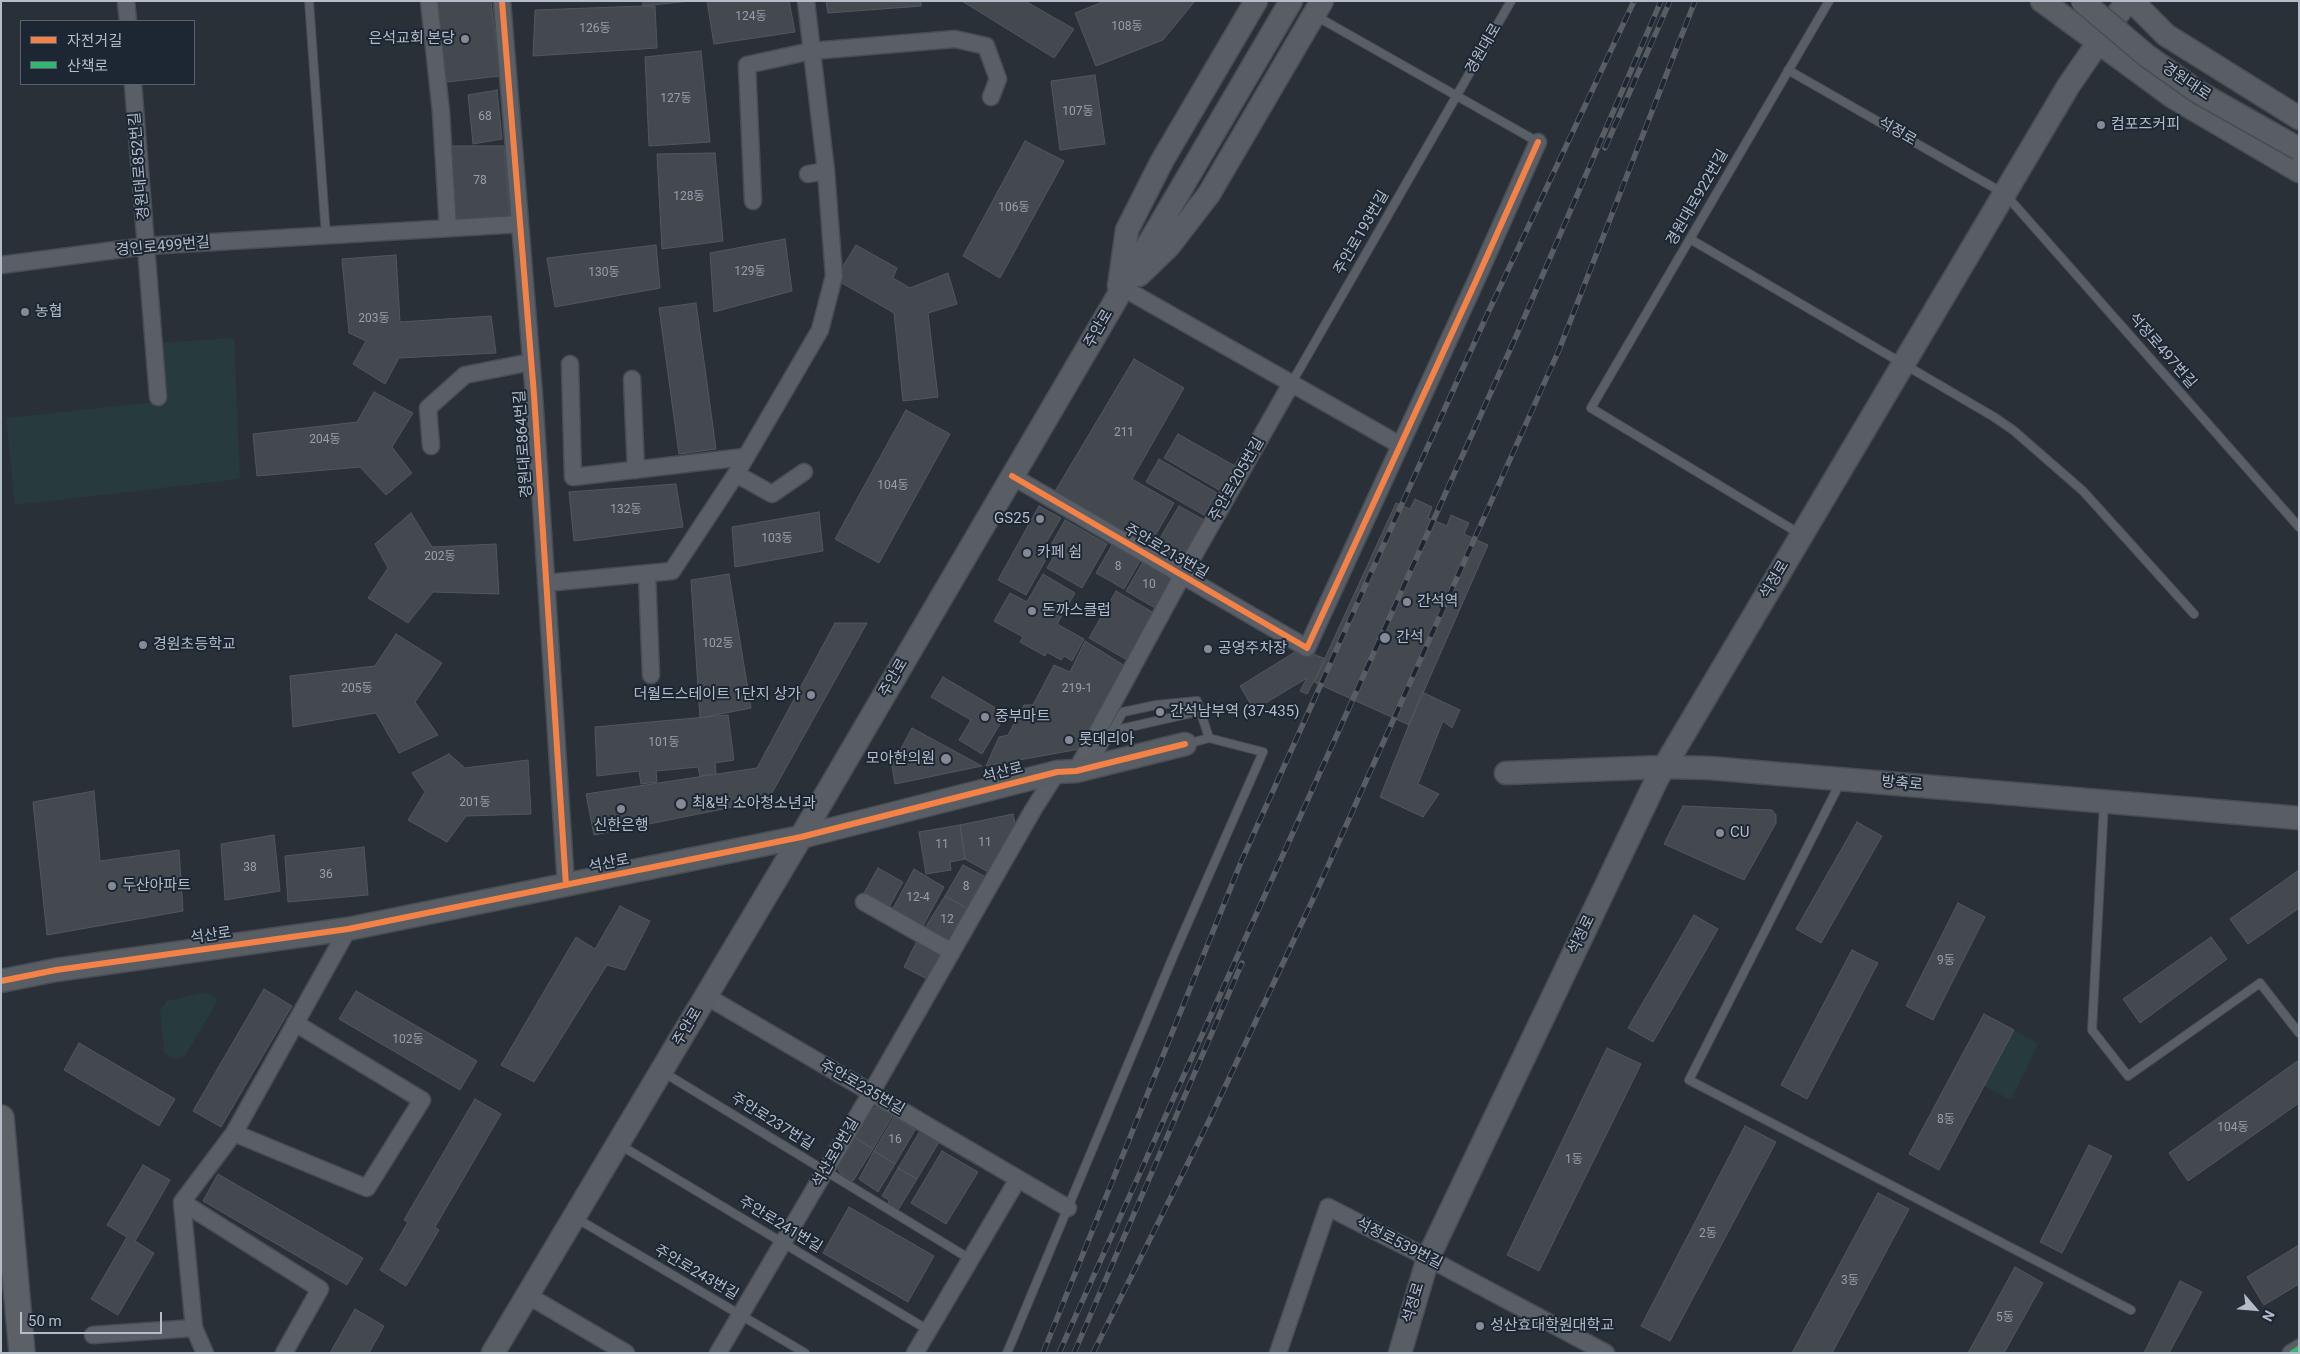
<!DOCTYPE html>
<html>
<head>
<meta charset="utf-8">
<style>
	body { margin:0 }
	#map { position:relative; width:2300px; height:1354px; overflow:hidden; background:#2a3038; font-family:Roboto,"Noto Sans KR",sans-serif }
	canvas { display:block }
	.frame { position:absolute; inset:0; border:2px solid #b4bcc9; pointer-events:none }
	.legend { position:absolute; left:20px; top:20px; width:175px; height:65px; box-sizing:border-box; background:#1d2633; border:1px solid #59626f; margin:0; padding:6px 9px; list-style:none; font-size:15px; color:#b4bcc9 }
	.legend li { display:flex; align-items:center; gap:10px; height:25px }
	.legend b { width:25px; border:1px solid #59626f }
	.north { position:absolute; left:2230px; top:1284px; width:50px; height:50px; -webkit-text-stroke:4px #1d2633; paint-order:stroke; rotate:117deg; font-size:14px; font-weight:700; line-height:20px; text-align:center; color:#b4bcc9 }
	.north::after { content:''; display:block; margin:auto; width:18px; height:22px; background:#b4bcc9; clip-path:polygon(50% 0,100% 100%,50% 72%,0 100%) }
	.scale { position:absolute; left:20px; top:1312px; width:142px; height:22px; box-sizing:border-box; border:2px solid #b4bcc9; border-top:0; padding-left:6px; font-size:15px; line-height:18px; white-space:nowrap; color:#b4bcc9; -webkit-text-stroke:4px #1d2633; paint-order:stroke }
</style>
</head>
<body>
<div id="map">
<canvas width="2300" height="1354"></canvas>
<div class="frame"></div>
<ul class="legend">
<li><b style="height:6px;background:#f48246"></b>자전거길</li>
<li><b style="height:6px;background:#33b770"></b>산책로</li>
</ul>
<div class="north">N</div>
<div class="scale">50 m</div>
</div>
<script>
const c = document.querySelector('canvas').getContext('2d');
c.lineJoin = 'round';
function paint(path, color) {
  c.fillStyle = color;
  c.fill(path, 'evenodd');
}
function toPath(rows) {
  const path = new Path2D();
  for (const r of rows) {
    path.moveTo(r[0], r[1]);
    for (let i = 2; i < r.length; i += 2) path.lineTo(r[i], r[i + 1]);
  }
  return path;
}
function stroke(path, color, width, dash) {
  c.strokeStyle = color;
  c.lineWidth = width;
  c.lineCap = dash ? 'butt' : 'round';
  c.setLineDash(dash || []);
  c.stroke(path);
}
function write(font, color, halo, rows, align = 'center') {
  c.font = font + ' Roboto,"Noto Sans KR",sans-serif';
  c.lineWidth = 4;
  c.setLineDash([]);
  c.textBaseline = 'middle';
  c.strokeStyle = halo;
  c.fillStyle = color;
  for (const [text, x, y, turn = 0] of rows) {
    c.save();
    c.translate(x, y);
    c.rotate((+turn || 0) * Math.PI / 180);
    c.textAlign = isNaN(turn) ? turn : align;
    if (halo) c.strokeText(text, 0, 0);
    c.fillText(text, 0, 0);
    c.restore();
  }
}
paint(toPath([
	[234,338,240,479,15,505,6,418,165,401,159,343],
	[206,992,217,998,215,1005,185,1056,175,1060,164,1052,160,1011,167,1001],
	[2014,1030,2038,1044,2011,1100,1984,1086]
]), '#273a3e');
const building = toPath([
	[430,1,491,1,500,76,438,83,430,1],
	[643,1,690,1,643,6,643,1],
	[707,1,789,1,795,32,714,44,707,1],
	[826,1,921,1,921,6,828,13,826,1],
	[962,1,1025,1,1074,29,1054,58,962,1],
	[1105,1,1195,1,1163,40,1096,66,1075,13,1105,1],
	[643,6,655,6,657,48,533,56,535,10,643,6],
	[701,51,710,142,649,146,645,57,701,51],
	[1095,75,1105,144,1060,150,1051,81,1095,75],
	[497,90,502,139,473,144,468,95,497,90],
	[1025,141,1064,161,1000,278,963,256,1025,141],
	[451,146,504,146,510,216,455,220,451,146],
	[715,153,723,241,662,249,657,154,715,153],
	[785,239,792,291,714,312,710,253,785,239],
	[656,245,660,288,555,307,547,258,656,245],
	[856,245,897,268,893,278,910,288,948,273,957,304,928,313,938,397,903,401,894,313,835,279,856,245],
	[396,255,400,322,491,316,496,353,399,358,385,384,353,364,366,341,349,333,342,259,396,255],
	[696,303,716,449,679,454,659,308,696,303],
	[1134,359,1184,388,1132,479,1174,503,1148,548,1054,493,1134,359],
	[374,392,413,413,392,447,412,473,386,495,360,467,257,476,253,434,357,422,374,392],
	[906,410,950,434,879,563,835,539,906,410],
	[1178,434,1235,466,1221,491,1164,458,1178,434],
	[1159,459,1217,493,1204,515,1146,482,1159,459],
	[676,484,683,527,574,541,569,492,676,484],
	[1415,499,1432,507,1428,518,1447,526,1451,515,1469,523,1464,534,1488,545,1409,725,1314,682,1396,503,1410,509,1415,499],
	[1039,506,1061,518,1043,548,1050,552,1026,595,998,580,1039,506],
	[1179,506,1204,520,1179,565,1153,550,1179,506],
	[819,512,823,551,735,567,732,527,819,512],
	[411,513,432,547,496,544,499,594,433,592,408,623,368,598,388,568,375,544,411,513],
	[1065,520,1107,544,1082,588,1047,568,1058,549,1051,545,1065,520],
	[1112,545,1140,561,1124,589,1096,573,1112,545],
	[1143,562,1172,579,1155,608,1126,591,1143,562],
	[729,574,751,708,700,718,691,580,729,574],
	[1043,574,1075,593,1057,624,1084,639,1072,661,1064,656,1061,660,1047,652,1045,656,1020,642,1023,637,994,621,1010,593,1027,602,1043,574],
	[1116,591,1154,613,1127,660,1089,638,1116,591],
	[835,623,867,623,768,800,594,835,586,794,757,768,835,623],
	[396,634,442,663,415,702,438,735,399,753,376,713,293,727,290,676,375,666,396,634],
	[1085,641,1125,666,1080,749,986,766,999,737,1008,735,1024,705,1033,705,1054,665,1070,672,1085,641],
	[1300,649,1326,659,1307,694,1300,691,1307,678,1254,710,1240,686,1300,649],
	[943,677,1006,714,982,754,959,740,971,720,931,697,943,677],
	[1422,692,1460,710,1452,728,1443,721,1418,784,1439,794,1423,817,1380,797,1422,692],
	[728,715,734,760,715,763,716,774,700,776,698,767,656,771,657,782,641,784,639,771,597,776,595,727,728,715],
	[912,728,982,766,895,784,892,766,912,728],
	[449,754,465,768,528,760,531,814,466,816,447,842,408,820,425,792,412,773,449,754],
	[94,791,100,861,179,850,183,911,47,935,33,802,94,791],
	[1683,806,1772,810,1776,815,1776,823,1744,880,1664,844,1683,806],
	[1013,814,1016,827,990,873,965,859,960,825,1013,814],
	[1857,822,1882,836,1821,943,1796,929,1857,822],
	[960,825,965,859,950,862,951,870,926,874,919,832,960,825],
	[274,835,280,891,225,900,221,844,274,835],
	[364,847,368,895,288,902,285,856,364,847],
	[963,865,988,878,970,910,945,896,963,865],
	[878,868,903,882,888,909,863,895,878,868],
	[914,869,944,887,922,928,892,910,914,869],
	[2299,870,2299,908,2248,944,2230,919,2299,870],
	[945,896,970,910,949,946,923,931,945,896],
	[1958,903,1985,917,1933,1020,1906,1006,1958,903],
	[620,906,650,921,625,970,607,965,534,1082,501,1065,576,937,595,949,620,906],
	[1694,915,1718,929,1653,1042,1628,1028,1694,915],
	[2211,937,2227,959,2140,1023,2123,999,2211,937],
	[918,939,944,954,929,980,904,967,918,939],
	[1852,950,1878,963,1807,1099,1781,1085,1852,950],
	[264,989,292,1006,221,1127,193,1111,264,989],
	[356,991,477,1061,460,1090,339,1019,356,991],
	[1984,1014,2014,1030,1939,1170,1909,1154,1984,1014],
	[79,1043,175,1099,159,1126,64,1070,79,1043],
	[1607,1048,1641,1064,1539,1271,1507,1255,1607,1048],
	[2299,1060,2299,1103,2188,1181,2169,1153,2299,1060],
	[475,1099,501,1114,435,1227,439,1230,406,1286,380,1270,408,1222,404,1220,475,1099],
	[879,1107,893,1115,873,1149,851,1135,865,1110,879,1107],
	[894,1117,915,1130,895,1164,874,1151,894,1117],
	[1745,1126,1776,1142,1670,1341,1641,1326,1745,1126],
	[920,1131,939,1142,917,1179,898,1168,920,1131],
	[851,1135,873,1149,853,1181,840,1173,835,1163,851,1135],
	[2089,1145,2112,1156,2062,1253,2040,1242,2089,1145],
	[874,1151,895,1164,878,1192,859,1179,874,1151],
	[942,1151,978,1172,946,1224,911,1203,942,1151],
	[143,1165,170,1180,135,1241,154,1253,118,1315,91,1299,127,1237,107,1225,143,1165],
	[898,1168,917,1179,898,1210,888,1204,889,1200,882,1196,898,1168],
	[218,1174,363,1258,347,1285,203,1201,218,1174],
	[1878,1193,1909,1209,1832,1353,1792,1353,1878,1193],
	[849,1207,934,1256,908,1302,823,1253,849,1207],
	[2299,1245,2299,1284,2264,1305,2247,1277,2299,1245],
	[2015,1267,2043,1283,2004,1353,1968,1353,2015,1267],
	[2180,1281,2202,1292,2169,1353,2144,1353,2180,1281],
	[355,1309,384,1326,369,1353,330,1353,355,1309]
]);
paint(building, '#444950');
stroke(building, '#52575f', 1);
const lane = toPath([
	[309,1,326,236],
	[1316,16,1538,142],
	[1788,70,2005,194,2299,527],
	[1690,239,1994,417,2013,430,2083,491,2194,614],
	[1291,384,1511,1],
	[1800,534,1591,408,1829,1],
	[1112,731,1200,711],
	[1094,762,1123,712,1156,705,1197,701,1209,738,1187,744],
	[1840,783,1689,1080,2131,1310],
	[2104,803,2092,1030,2128,1076,2260,983,2299,1033],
	[663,1072,970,1259],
	[620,1145,928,1330],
	[576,1218,805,1353],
	[1007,1353,1175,952,1263,752,1209,738]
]);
const street = toPath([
	[126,1,128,21],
	[429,1,441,112,448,228],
	[502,1,534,395,566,885],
	[133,84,158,397],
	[808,174,826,171],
	[753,201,747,65,811,51,955,39,986,46,998,79,991,97],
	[1,265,146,246,520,224],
	[1125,289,1400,445],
	[570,364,573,477,744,457],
	[632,379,636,470],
	[431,446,428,408,465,375,531,362],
	[736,474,772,494,804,472],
	[1012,476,1307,648,1475,283,1538,142],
	[647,574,651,675],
	[546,583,672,571,736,474,820,330,834,276,826,171,806,1],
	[1076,771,1182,576,1291,384],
	[864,902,952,952],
	[706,996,1068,1208],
	[234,1133,367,1188,422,1100,295,1023],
	[182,1202,234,1133,348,929],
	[527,1295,626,1353],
	[194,1328,182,1202,320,1289,284,1353],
	[93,1335,194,1328,205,1353],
	[718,1353,871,1093,1033,810,1057,772],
	[915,1353,1018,1179],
	[1278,1353,1328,1207,1428,1258,1606,1353],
	[2291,1353,2299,1348]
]);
const secondary = toPath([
	[2042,1,2173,97,2299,171],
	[2132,1,2166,35,2299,118],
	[1139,275,1169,246,1209,194,1322,1],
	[1119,286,1127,230,1162,161,1256,1],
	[1506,773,1664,767,1709,768,2299,818],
	[1,981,56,970,348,929,801,837,1057,772,1076,771,1185,744],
	[493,1353,801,837,1291,1],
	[1400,1353,1428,1258,1657,779,2069,85,2127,1]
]);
const primary = toPath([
	[1,1118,22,1353]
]);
stroke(lane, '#484c53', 10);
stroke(street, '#484c53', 19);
stroke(secondary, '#484c53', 25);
stroke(primary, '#484c55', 28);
stroke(lane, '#5a5e66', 8);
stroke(street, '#5a5e66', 16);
stroke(secondary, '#595d64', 22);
stroke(primary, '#5c6168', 25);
const rail = toPath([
	[1605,148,1670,1],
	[1043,1353,1241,862,1486,317,1634,1],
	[1059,1353,1518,332,1661,1],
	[1074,1353,1242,963],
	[1093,1353,1209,1121,1314,897,1559,350,1695,1]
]);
stroke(rail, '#595d64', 5.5);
stroke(rail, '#1d2633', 4, [11]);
const secondaryBridge = toPath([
	[2082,1,2147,56,2198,92,2299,149]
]);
stroke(secondaryBridge, '#484c53', 25, []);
stroke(secondaryBridge, '#595d64', 22);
stroke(toPath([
	[2291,1353,2299,1348]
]), '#33b770', 5, [10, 5]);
stroke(toPath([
	[502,1,534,395,566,885],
	[1012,476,1307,648,1475,283,1538,142],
	[1,981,56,970,348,929,801,837,1057,772,1076,771,1185,744]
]), '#f48246', 6);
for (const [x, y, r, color] of [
	[465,39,5,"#848b96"],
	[2101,125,5,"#848b96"],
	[25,312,5,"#848b96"],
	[1040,519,5,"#848b96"],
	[1027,553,5,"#848b96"],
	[1407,602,5,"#848b96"],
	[1032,611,5,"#848b96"],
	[1385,638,6,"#848b96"],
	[143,645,5,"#848b96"],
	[1208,649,5,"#848b96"],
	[811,695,5,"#848b96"],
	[1160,712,5,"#848b96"],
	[985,717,5,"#848b96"],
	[1069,740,5,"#848b96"],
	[946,759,6,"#848b96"],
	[681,804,6,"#848b96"],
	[621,809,5,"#848b96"],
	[1720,833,5,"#848b96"],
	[112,886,5,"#848b96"],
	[1480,1326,5,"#848b96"]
]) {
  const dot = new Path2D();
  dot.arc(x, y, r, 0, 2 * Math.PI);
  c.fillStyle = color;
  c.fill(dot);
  stroke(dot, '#1d2633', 2);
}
write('12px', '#989fab', null, [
	["124동",751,17],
	["108동",1127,27],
	["126동",595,29],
	["127동",676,99],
	["107동",1078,112],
	["68",485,117],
	["78",480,181],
	["128동",689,197],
	["106동",1014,208],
	["129동",750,272],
	["130동",604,273],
	["203동",374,319],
	["211",1124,433],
	["204동",325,440],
	["104동",893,486],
	["132동",626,510],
	["103동",777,539],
	["202동",440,557],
	["8",1118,567],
	["10",1149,585],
	["102동",718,644],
	["205동",357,689],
	["219-1",1077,689],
	["101동",664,743],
	["201동",475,803],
	["11",985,843],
	["11",942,845],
	["38",250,868],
	["36",326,875],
	["8",966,887],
	["12-4",918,898],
	["12",947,920],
	["9동",1946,961],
	["102동",408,1040],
	["8동",1946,1120],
	["104동",2233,1128],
	["16",895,1140],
	["1동",1574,1160],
	["2동",1708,1234],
	["3동",1850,1281],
	["5동",2005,1318]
]);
write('15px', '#b4bcc9', '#1d2633', [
	["은석교회 본당",455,39,"right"],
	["컴포즈커피",2111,125],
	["농협",35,312],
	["GS25",1030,519,"right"],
	["카페 쉼",1037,553],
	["간석역",1417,602],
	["돈까스클럽",1042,611],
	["간석",1396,638],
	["경원초등학교",153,645],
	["공영주차장",1218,649],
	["더월드스테이트 1단지 상가",801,695,"right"],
	["간석남부역 (37-435)",1170,712],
	["중부마트",995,717],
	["롯데리아",1079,740],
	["모아한의원",935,759,"right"],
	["최&박 소아청소년과",692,804],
	["신한은행",621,826,"center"],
	["CU",1730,833],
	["두산아파트",122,886],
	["성산효대학원대학교",1490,1326]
], 'left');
write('15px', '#b4bcc9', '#1d2633', [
	["경원대로",1484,49,-60],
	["경원대로",2186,82,34],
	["석정로",1897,132,30],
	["경원대로852번길",140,166,-95],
	["경원대로922번길",1698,198,-60],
	["주안로193번길",1362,233,-60],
	["경인로499번길",163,247,-5],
	["주안로",1099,329,-60],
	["석정로497번길",2162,351,49],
	["경원대로864번길",524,444,-94],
	["주안로205번길",1237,480,-60],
	["주안로213번길",1166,552,30],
	["석정로",1775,580,-59],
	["주안로",894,678,-60],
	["석산로",1003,773,-14],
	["방축로",1902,784,5],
	["석산로",609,864,-11],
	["석정로",1582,935,-64],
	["석산로",211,936,-8],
	["주안로",688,1027,-59],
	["주안로235번길",862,1088,30],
	["주안로237번길",772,1122,32],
	["석산로9번길",836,1153,-60],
	["주안로241번길",780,1225,31],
	["석정로539번길",1399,1244,27],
	["주안로243번길",696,1273,30],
	["석정로",1414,1303,-73]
]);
</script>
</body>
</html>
